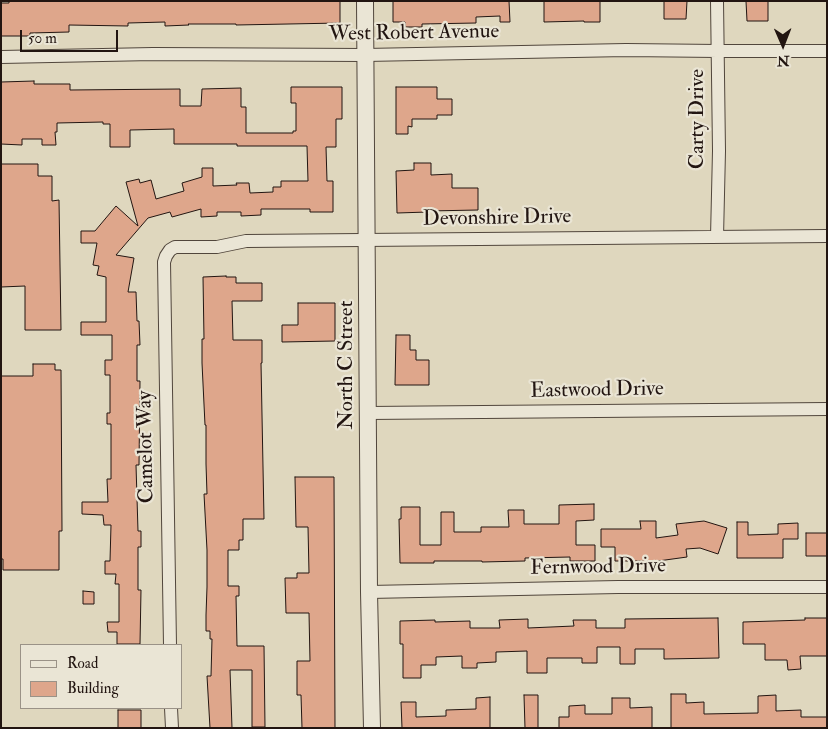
<!DOCTYPE html>
<html>
<head>
<meta charset="utf-8">
<style>
	body { margin:0 }
	#map { position:relative; width:828px; height:729px; overflow:hidden; background:#dfd7be; font-family:"IM FELL Double Pica",serif }
	canvas { display:block }
	.frame { position:absolute; inset:0; border:2px solid #221511; pointer-events:none }
	.legend { position:absolute; left:20px; top:644px; width:162px; height:65px; box-sizing:border-box; background:#eae5d5; border:1px solid #9a9287; margin:0; padding:6px 9px; list-style:none; font-size:15px; color:#221511 }
	.legend li { display:flex; align-items:center; gap:10px; height:25px }
	.legend b { width:25px; border:1px solid #9a9287 }
	.north { position:absolute; left:758px; top:20px; width:50px; height:50px; -webkit-text-stroke:4px #eae5d5; paint-order:stroke; rotate:179deg; font-size:14px; font-weight:700; line-height:20px; text-align:center; color:#221511 }
	.north::after { content:''; display:block; margin:auto; width:18px; height:22px; background:#221511; clip-path:polygon(50% 0,100% 100%,50% 72%,0 100%) }
	.scale { position:absolute; left:20px; top:30px; width:98px; height:22px; box-sizing:border-box; border:2px solid #221511; border-top:0; padding-left:6px; font-size:15px; line-height:18px; white-space:nowrap; color:#221511; -webkit-text-stroke:4px #eae5d5; paint-order:stroke }
</style>
</head>
<body>
<div id="map">
<canvas width="828" height="729"></canvas>
<div class="frame"></div>
<ul class="legend">
<li><b style="height:6px;background:#eae5d5"></b>Road</li>
<li><b style="height:14px;background:#dea68b"></b>Building</li>
</ul>
<div class="north">N</div>
<div class="scale">50 m</div>
</div>
<script>
const c = document.querySelector('canvas').getContext('2d');
c.lineJoin = 'round';
function paint(path, color) {
  c.fillStyle = color;
  c.fill(path, 'evenodd');
}
function toPath(rows) {
  const path = new Path2D();
  for (const r of rows) {
    path.moveTo(r[0], r[1]);
    for (let i = 2; i < r.length; i += 2) path.lineTo(r[i], r[i + 1]);
  }
  return path;
}
function stroke(path, color, width, dash) {
  c.strokeStyle = color;
  c.lineWidth = width;
  c.lineCap = dash ? 'butt' : 'round';
  c.setLineDash(dash || []);
  c.stroke(path);
}
function write(font, color, halo, rows, align = 'center') {
  c.font = font + ' "IM FELL Double Pica",serif';
  c.lineWidth = 4.5;
  c.setLineDash([]);
  c.textBaseline = 'middle';
  c.strokeStyle = halo;
  c.fillStyle = color;
  for (const [text, x, y, turn = 0] of rows) {
    c.save();
    c.translate(x, y);
    c.rotate((+turn || 0) * Math.PI / 180);
    c.textAlign = isNaN(turn) ? turn : align;
    if (halo) c.strokeText(text, 0, 0);
    c.fillText(text, 0, 0);
    c.restore();
  }
}
const building = toPath([
	[9,1,340,1,340,23,236,25,236,24,188,24,189,25,165,26,165,22,128,23,128,26,69,25,69,32,30,33,30,36,1,36,1,3,9,3,9,1],
	[393,1,509,1,510,22,500,22,500,16,476,17,476,23,422,24,422,27,405,27,405,22,393,22,393,1],
	[544,1,600,1,600,22,584,22,584,21,544,22,544,1],
	[664,1,687,1,686,19,664,19,664,1],
	[746,1,768,1,768,21,747,21,746,1],
	[34,81,34,84,70,84,70,90,180,89,180,106,201,106,202,89,241,88,241,107,246,107,246,133,293,133,293,131,296,131,296,103,291,103,291,87,342,87,342,119,336,119,336,147,326,147,327,181,333,181,333,212,310,212,310,209,261,209,261,215,241,216,241,212,217,212,217,216,201,217,201,209,172,217,170,212,148,218,116,255,134,258,128,292,136,292,137,321,139,321,140,345,137,345,137,381,140,381,139,465,136,465,138,531,141,531,141,547,138,547,138,590,141,590,140,644,117,644,117,632,108,632,107,622,119,622,119,584,115,584,116,574,105,574,105,561,110,561,111,525,104,525,103,515,82,514,82,502,108,502,107,479,111,479,111,424,107,424,107,413,110,413,110,375,105,375,105,360,112,360,112,335,81,335,81,322,106,322,106,277,97,275,99,266,93,265,97,243,81,243,81,231,95,231,116,206,138,226,126,182,139,179,140,183,151,180,156,199,184,191,182,183,202,177,202,168,213,168,213,186,237,185,236,183,249,183,250,193,273,192,273,187,281,187,281,181,308,181,307,146,237,146,237,144,174,144,174,129,130,130,130,147,110,147,110,124,103,124,103,122,57,123,57,132,55,132,56,145,42,145,42,139,22,139,22,145,1,144,1,82,34,81],
	[396,87,437,87,437,99,452,99,452,115,437,115,437,119,412,119,412,127,408,126,408,134,396,134,396,87],
	[414,163,431,163,431,175,452,174,452,188,478,188,478,210,428,211,428,212,397,213,396,171,414,170,414,163],
	[1,164,38,164,38,176,52,176,52,201,59,200,61,330,25,330,25,286,1,287,1,164],
	[226,276,226,277,236,277,236,283,262,283,262,301,232,301,233,340,262,340,262,363,261,363,264,519,243,519,243,540,239,540,239,550,228,550,228,586,239,586,239,596,236,596,237,646,264,646,265,727,252,727,252,670,230,670,232,728,210,728,207,676,211,676,212,639,210,639,210,631,206,631,206,615,207,587,207,550,204,494,207,494,206,464,206,425,205,425,202,363,202,339,204,339,203,277,226,276],
	[298,303,335,303,335,341,282,342,282,325,298,325,298,303],
	[396,335,410,335,410,350,416,350,416,360,429,360,429,385,395,385,396,335],
	[33,364,55,364,55,370,61,370,62,531,59,531,59,570,3,570,3,559,1,559,1,376,33,376,33,364],
	[295,477,334,477,335,728,302,728,301,695,297,695,297,661,310,661,309,613,286,613,285,578,297,578,297,573,309,573,308,527,296,527,295,477],
	[594,504,594,520,576,521,576,545,595,545,595,561,570,561,570,557,525,558,525,561,482,562,482,561,434,561,434,563,400,563,399,519,401,519,401,507,420,507,420,545,441,545,441,512,454,512,454,532,481,532,481,527,509,527,508,510,524,510,524,524,559,524,559,505,594,504],
	[640,521,656,521,656,538,678,535,676,524,704,521,727,528,718,554,700,548,686,549,687,557,658,561,615,561,615,547,601,547,601,529,641,529,640,521],
	[737,522,748,522,748,535,778,534,778,524,798,523,798,539,783,539,783,558,737,558,737,522],
	[806,533,827,533,827,556,806,556,806,533],
	[83,591,94,592,94,604,83,604,83,591],
	[718,618,719,658,664,659,664,649,635,649,635,664,620,664,620,647,597,647,597,663,582,663,582,658,547,658,547,673,527,673,527,651,496,652,496,662,477,663,477,668,462,668,462,656,436,657,436,665,421,665,421,678,403,678,403,644,400,644,400,621,435,620,435,622,470,621,470,628,500,628,499,620,528,619,528,628,574,626,573,620,596,620,596,628,625,628,625,619,718,618],
	[805,618,827,618,827,656,800,656,801,669,788,670,787,660,765,660,765,644,743,644,743,622,805,620,805,618],
	[671,694,686,694,686,703,704,702,704,714,758,713,758,696,776,695,776,711,801,710,801,717,827,717,827,728,671,728,671,694],
	[524,695,538,695,538,728,525,728,524,695],
	[490,697,490,728,402,728,401,702,416,702,416,717,446,716,446,710,476,709,476,698,490,697],
	[612,698,630,698,630,708,652,707,652,728,559,728,559,717,569,717,569,706,585,705,585,714,612,714,612,698],
	[118,710,141,710,141,728,118,728,118,710]
]);
paint(building, '#dea68b');
stroke(building, '#221511', 1);
const minor = toPath([
	[717,1,719,151,717,237],
	[1,57,153,54,365,55,626,50,718,51,827,51],
	[368,413,827,409],
	[369,592,618,587,827,587],
	[170,645,164,262,166,256,170,250,175,247,217,247,246,241,827,236],
	[171,708,172,728]
]);
const tertiary = toPath([
	[365,1,369,592,372,728]
]);
stroke(minor, '#51463c', 14);
stroke(tertiary, '#51463c', 18);
stroke(minor, '#eae5d5', 12);
stroke(tertiary, '#eae5d5', 16);
write('21px', '#221511', '#eae5d5', [
	["West Robert Avenue",414,34,-1],
	["Carty Drive",698,119,-90],
	["Devonshire Drive",497,219,-1],
	["North C Street",347,365,-90],
	["Eastwood Drive",597,391,-1],
	["Camelot Way",147,447,-91],
	["Fernwood Drive",598,568,-1]
]);
</script>
</body>
</html>
